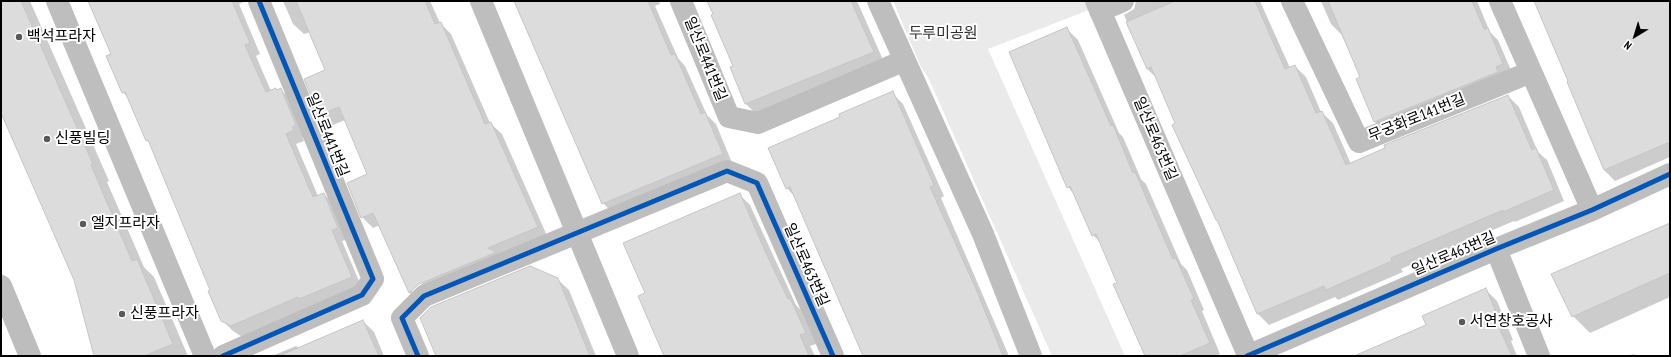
<!DOCTYPE html>
<html>
<head>
<meta charset="utf-8">
<style>
	body { margin:0 }
	#map { position:relative; width:1671px; height:357px; overflow:hidden; background:#fff; font-family:"PT Sans Narrow",sans-serif }
	canvas { display:block }
	.frame { position:absolute; inset:0; border:2px solid #000; pointer-events:none }
	.north { position:absolute; left:1615px; top:16px; width:40px; height:40px; -webkit-text-stroke:3px #fff; paint-order:stroke; rotate:218deg; font-size:11px; font-weight:700; line-height:16px; text-align:center; color:#000 }
	.north::after { content:''; display:block; margin:auto; width:14px; height:18px; background:#000; clip-path:polygon(50% 0,100% 100%,50% 72%,0 100%) }
</style>
</head>
<body>
<div id="map">
<canvas width="1671" height="357"></canvas>
<div class="frame"></div>
<div class="north">N</div>
</div>
<script>
const c = document.querySelector('canvas').getContext('2d');
c.lineJoin = 'round';
function paint(path, color) {
  c.fillStyle = color;
  c.fill(path, 'evenodd');
}
function toPath(rows) {
  const path = new Path2D();
  for (const r of rows) {
    path.moveTo(r[0], r[1]);
    for (let i = 2; i < r.length; i += 2) path.lineTo(r[i], r[i + 1]);
  }
  return path;
}
function stroke(path, color, width, dash) {
  c.strokeStyle = color;
  c.lineWidth = width;
  c.lineCap = dash ? 'butt' : 'round';
  c.setLineDash(dash || []);
  c.stroke(path);
}
function write(font, color, halo, rows, align = 'center') {
  c.font = font + ' "PT Sans Narrow","Noto Sans KR",sans-serif';
  c.lineWidth = 4;
  c.setLineDash([]);
  c.textBaseline = 'middle';
  c.strokeStyle = halo;
  c.fillStyle = color;
  for (const [text, x, y, turn = 0] of rows) {
    c.save();
    c.translate(x, y);
    c.rotate((+turn || 0) * Math.PI / 180);
    c.textAlign = isNaN(turn) ? turn : align;
    if (halo) c.strokeText(text, 0, 0);
    c.fillText(text, 0, 0);
    c.restore();
  }
}
paint(toPath([
	[893,1,1084,1,1089,10,988,49,1125,356,1052,356,928,77,921,67]
]), '#eaeaea');
paint(toPath([
	[1,1,30,1,109,181,107,182,144,267,154,277,188,356,95,356,75,279,1,113],
	[89,1,246,1,239,4,260,54,256,56,271,91,281,90,292,101,307,136,303,138,304,141,296,144,318,196,324,194,335,205,349,239,342,241,362,288,242,337,233,331,222,320,211,290,151,144,147,140,129,99,123,92,112,54],
	[283,1,430,1,440,23,451,34,490,123,502,134,548,238,420,304,410,293,380,225,373,228,362,217,368,174,345,120,331,126,320,115,306,79,327,70,310,32,304,34,293,24],
	[422,280,424,282,412,292,412,289],
	[520,1,659,1,660,4,655,6,678,58,685,66,707,115,716,124,733,165,614,214,603,203],
	[708,1,857,1,884,62,757,115,746,104,731,68,734,66],
	[1136,1,1260,1,1290,68,1295,66,1306,77,1321,112,1333,123,1351,164,1508,96,1519,107,1538,152,1547,160,1564,201,1515,222,1514,221,1401,269,1403,272,1338,300,1335,297,1269,325,1258,314,1157,78,1147,69,1124,15,1134,9],
	[1321,1,1477,1,1490,32,1498,40,1513,75,1386,133,1375,122,1357,79,1362,77,1342,35,1331,24],
	[1535,1,1670,1,1670,157,1615,181,1604,170,1568,82,1570,81],
	[1067,29,1078,40,1119,133,1123,137,1141,179,1146,184,1181,264,1187,270,1204,310,1202,311,1220,354,1216,356,1146,356,1102,244,1093,235,1075,195,1068,187],
	[892,93,903,104,944,196,941,198,1009,356,864,356,796,198,787,188,842,118],
	[739,194,750,205,796,305,801,310,816,344,810,346,815,356,665,356,646,294],
	[1670,224,1670,297,1590,333,1573,316],
	[557,279,569,290,596,356,437,356],
	[1486,290,1497,301,1513,340,1511,341,1517,356,1356,356,1427,326],
	[363,321,374,332,384,356,272,356,296,346,299,349],
	[1634,354,1636,356,1626,356]
]), '#0003');
const building = toPath([
	[1,1,21,1,93,164,91,165,132,261,137,259,173,344,144,356,94,356,74,280,1,113,1,1],
	[88,1,232,1,250,43,245,45,266,92,276,88,277,90,281,88,296,125,292,127,294,130,286,134,313,197,324,193,338,228,332,230,352,277,299,299,298,297,231,326,221,321,208,291,210,290,148,140,146,141,125,92,122,93,106,56,111,54,88,1],
	[296,1,425,1,435,24,441,22,485,124,491,122,538,227,488,248,497,252,419,284,409,293,373,213,361,218,347,183,367,174,339,107,319,115,304,79,325,70,296,1],
	[514,1,648,1,671,55,675,54,701,114,705,112,723,154,602,204,514,1],
	[707,1,851,1,874,52,745,104,730,67,733,66,711,15,713,14,707,1],
	[1175,1,1255,1,1285,69,1295,65,1316,113,1322,111,1346,165,1385,148,1384,145,1508,95,1532,150,1536,148,1554,190,1503,212,1503,210,1391,258,1392,261,1326,290,1324,286,1257,314,1217,220,1216,220,1172,125,1175,123,1151,67,1147,69,1126,22,1175,1],
	[1328,1,1472,1,1484,29,1488,28,1503,64,1496,67,1498,72,1374,122,1356,79,1360,77,1328,1],
	[1534,1,1670,1,1670,142,1604,170,1567,82,1568,81,1534,1],
	[1067,27,1111,126,1113,125,1133,173,1135,172,1173,259,1176,258,1194,299,1191,300,1210,343,1180,356,1145,356,1113,284,1117,283,1096,234,1092,236,1070,186,1067,188,1009,52,1067,27],
	[893,91,934,185,930,187,976,289,1003,356,863,356,790,187,786,189,768,148,840,117,839,114,893,91],
	[740,193,765,251,788,299,790,298,806,333,800,335,809,356,664,356,638,296,645,293,623,243,740,193],
	[1670,223,1670,273,1572,317,1551,274,1670,223],
	[530,266,558,278,590,356,436,356,420,318,431,307,530,266],
	[1486,288,1503,329,1500,330,1512,356,1354,356,1426,325,1422,316,1486,288],
	[363,320,379,356,279,356,363,320]
]);
paint(building, '#dcdcdc');
stroke(building, '#c5c5c5', 1);
stroke(toPath([
	[57,1,205,356],
	[481,1,628,356],
	[681,1,729,117,758,123,903,61],
	[878,1,983,234,1031,356],
	[1096,1,1248,355],
	[1292,1,1359,142,1531,72],
	[1500,1,1592,210],
	[1100,11,1123,1],
	[1496,249,1539,356],
	[223,356,362,295,373,279,259,1],
	[418,356,402,318,424,296,727,171,757,183,833,356],
	[1247,356,1496,249,1592,210,1670,174]
]), '#bebebe', 22);
stroke(toPath([
	[1,286,30,356]
]), '#bdbdbd', 22);
stroke(toPath([
	[223,356,362,295,373,279,259,1],
	[418,356,402,318,424,296,727,171,757,183,833,356],
	[1247,356,1496,249,1592,210,1670,174]
]), '#0057b8', 5);
for (const [x, y, r, color] of [
	[19,37,4,"#595959"],
	[47,139,4,"#595959"],
	[83,224,4,"#595959"],
	[122,314,4,"#595959"],
	[1462,322,4,"#595959"]
]) {
  const dot = new Path2D();
  dot.arc(x, y, r, 0, 2 * Math.PI);
  c.fillStyle = color;
  c.fill(dot);
  stroke(dot, '#fff', 1.5);
}
write('15px', '#2f2f2f', '#fff', [
	["두루미공원",943,34]
]);
write('15px', '#000', '#fff', [
	["백석프라자",27,37],
	["신풍빌딩",55,139],
	["엘지프라자",91,224],
	["신풍프라자",130,314],
	["서연창호공사",1470,322]
], 'left');
write('15px', '#000', '#fff', [
	["일산로441번길",705,59,68],
	["무궁화로141번길",1417,118,-22],
	["일산로441번길",327,135,68],
	["일산로463번길",1155,139,67],
	["일산로463번길",1454,254,-23],
	["일산로463번길",806,265,66]
]);
</script>
</body>
</html>
